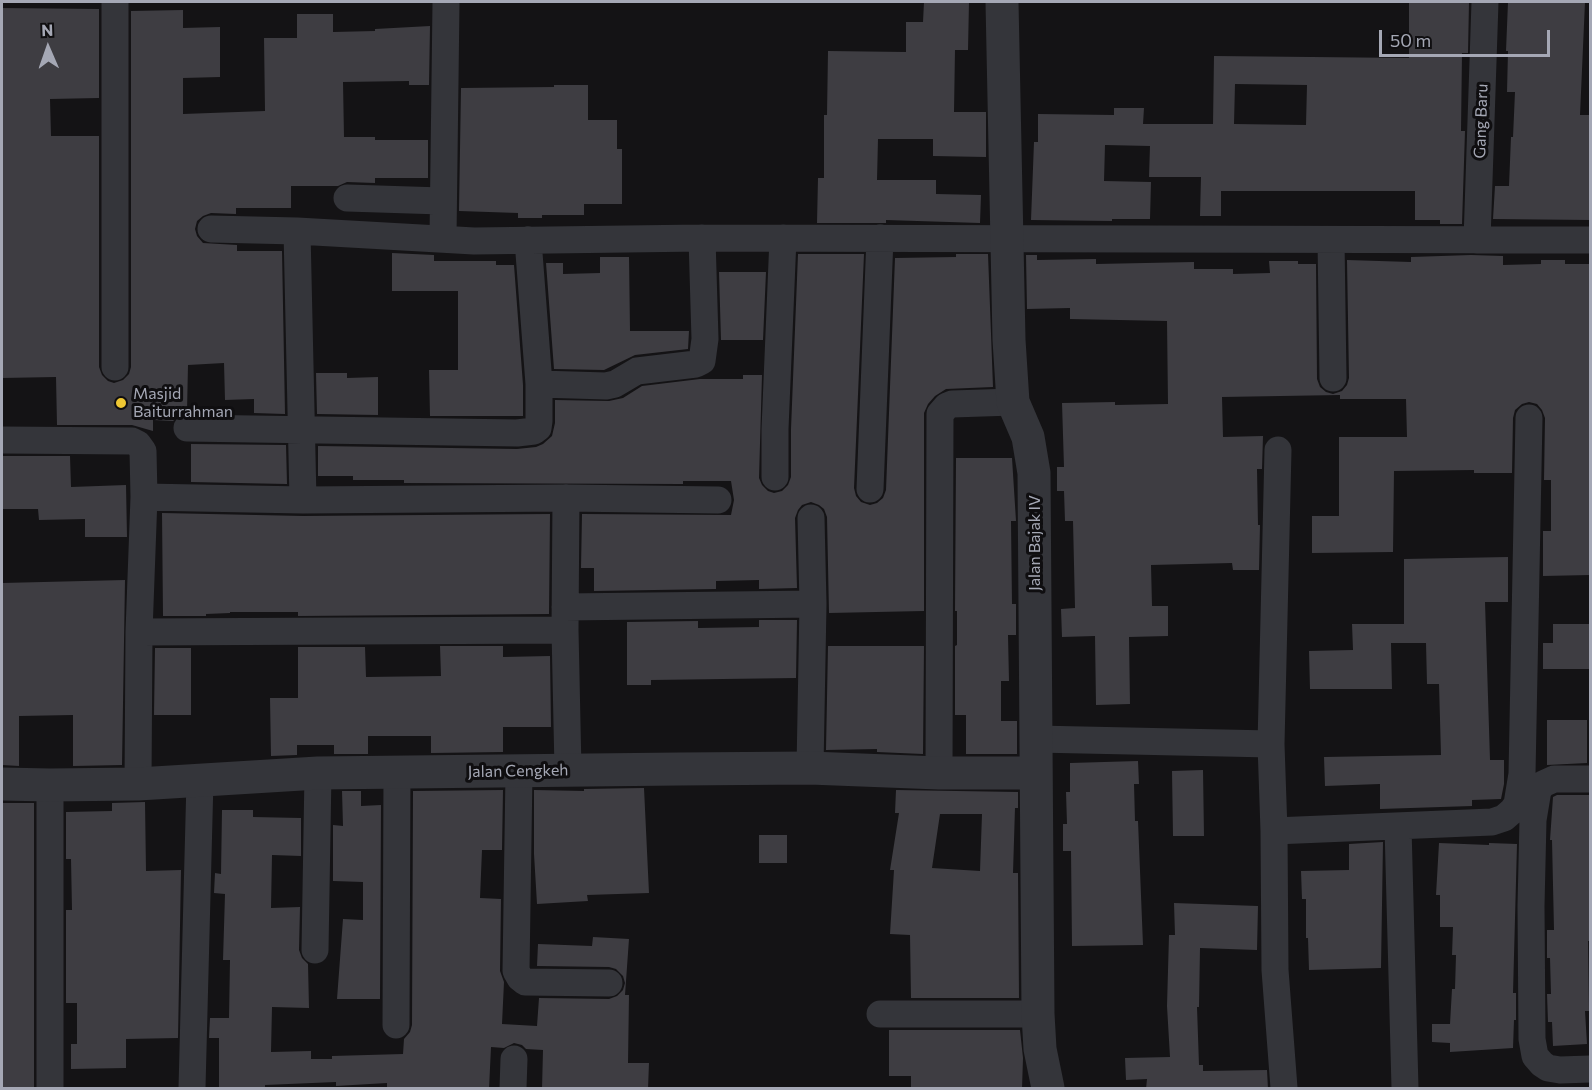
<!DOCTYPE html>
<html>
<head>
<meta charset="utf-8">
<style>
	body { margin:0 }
	#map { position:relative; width:1592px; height:1090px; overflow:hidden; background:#141315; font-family:Commissioner,sans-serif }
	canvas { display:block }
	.frame { position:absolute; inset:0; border:3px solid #a5a8b5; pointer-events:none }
	.north { position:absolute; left:18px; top:18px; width:60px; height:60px; -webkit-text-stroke:4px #0f0e10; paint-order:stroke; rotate:358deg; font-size:16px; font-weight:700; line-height:24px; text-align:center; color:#a5a8b5 }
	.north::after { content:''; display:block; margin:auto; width:21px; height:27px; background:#a5a8b5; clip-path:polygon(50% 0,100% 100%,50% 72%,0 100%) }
	.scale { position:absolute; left:1379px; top:30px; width:171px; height:27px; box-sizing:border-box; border:3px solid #a5a8b5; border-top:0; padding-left:8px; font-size:18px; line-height:21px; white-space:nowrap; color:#a5a8b5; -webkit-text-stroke:4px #0f0e10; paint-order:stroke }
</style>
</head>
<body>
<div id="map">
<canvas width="1592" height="1090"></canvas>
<div class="frame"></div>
<div class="north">N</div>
<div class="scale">50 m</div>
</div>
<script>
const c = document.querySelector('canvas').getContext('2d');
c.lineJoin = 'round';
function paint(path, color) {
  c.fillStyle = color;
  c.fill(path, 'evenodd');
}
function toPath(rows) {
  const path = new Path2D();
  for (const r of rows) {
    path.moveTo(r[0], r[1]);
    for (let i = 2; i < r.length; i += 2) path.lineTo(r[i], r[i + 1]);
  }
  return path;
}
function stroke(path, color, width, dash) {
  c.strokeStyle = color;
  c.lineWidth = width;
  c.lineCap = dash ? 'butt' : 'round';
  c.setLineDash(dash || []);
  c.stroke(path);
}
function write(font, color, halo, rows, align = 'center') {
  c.font = font + ' Commissioner,sans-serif';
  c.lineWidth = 6;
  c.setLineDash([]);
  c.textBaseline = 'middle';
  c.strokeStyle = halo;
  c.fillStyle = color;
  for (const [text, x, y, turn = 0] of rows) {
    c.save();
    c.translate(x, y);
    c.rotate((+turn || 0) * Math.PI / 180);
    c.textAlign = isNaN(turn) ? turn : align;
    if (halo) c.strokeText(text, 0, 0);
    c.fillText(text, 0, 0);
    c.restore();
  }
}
paint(toPath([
	[924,2,969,2,968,50,955,50,954,112,986,112,986,157,933,156,933,139,878,139,877,180,936,180,936,194,981,195,980,223,886,220,886,223,817,223,818,178,824,178,824,115,827,115,828,51,906,52,906,22,923,22],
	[1409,2,1469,2,1468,53,1462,53,1461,131,1465,131,1462,224,1440,224,1440,220,1415,220,1415,191,1221,191,1221,216,1200,216,1201,177,1149,177,1150,146,1105,145,1104,181,1151,182,1150,219,1112,219,1112,221,1031,220,1034,142,1038,142,1038,114,1114,115,1114,108,1144,108,1143,124,1213,124,1214,56,1409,58],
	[1235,84,1307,85,1306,125,1234,124],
	[1508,2,1585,2,1580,115,1590,115,1590,220,1493,219,1495,186,1509,186,1511,137,1513,137,1515,92,1507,92,1508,51,1506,51],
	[2,8,99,9,99,98,50,99,51,136,99,136,99,367,102,375,108,381,114,383,123,380,129,374,131,367,131,11,183,10,183,28,220,27,220,77,183,78,183,114,265,111,264,38,297,38,297,14,333,14,333,32,375,31,375,29,430,26,429,85,409,85,409,81,343,82,344,137,375,137,375,140,428,140,428,178,375,178,375,183,347,182,338,186,291,186,291,208,236,208,236,214,211,213,203,216,197,221,195,229,197,236,203,243,237,245,237,251,282,251,285,414,254,413,254,399,225,400,224,363,188,365,187,412,179,415,173,421,153,420,153,431,132,425,57,425,56,377,2,378],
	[554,85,588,85,588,120,617,120,617,149,622,149,622,204,584,204,584,215,542,215,542,218,518,218,518,213,459,211,461,88,554,87],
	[392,253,434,255,434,261,496,261,496,265,514,265,523,385,523,416,430,416,429,370,458,370,458,291,392,291],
	[798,254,864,254,854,488,856,496,861,502,870,505,877,503,883,498,886,490,895,258,956,257,956,254,988,254,993,387,946,389,935,396,928,404,924,413,924,611,829,613,827,517,824,509,819,505,811,502,802,505,798,510,795,518,797,588,759,589,759,580,716,581,716,589,594,591,594,568,581,568,582,514,731,515,734,500,731,481,683,481,683,484,404,483,404,480,353,480,353,476,318,476,318,446,517,449,536,447,543,444,552,436,555,423,555,400,609,401,623,398,642,386,700,379,743,379,743,375,762,375,759,478,762,485,768,491,774,493,782,491,788,485,791,477,791,429],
	[1026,255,1037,255,1037,260,1096,259,1096,264,1194,262,1194,269,1233,269,1233,274,1270,273,1269,261,1298,261,1298,264,1316,264,1317,379,1320,387,1326,392,1333,394,1342,391,1347,385,1349,378,1347,260,1411,262,1411,257,1471,255,1503,256,1503,265,1541,264,1541,260,1565,260,1565,264,1590,264,1590,575,1543,576,1543,531,1551,531,1551,480,1544,480,1545,418,1542,410,1537,404,1529,402,1522,404,1515,410,1513,418,1512,473,1474,473,1474,470,1394,471,1393,552,1312,553,1312,516,1339,516,1339,437,1407,437,1406,399,1340,399,1340,395,1222,397,1223,437,1263,436,1262,469,1257,469,1258,525,1260,525,1259,570,1233,570,1232,563,1151,565,1152,606,1168,606,1168,636,1129,637,1130,704,1096,705,1095,636,1062,637,1061,609,1075,608,1073,521,1065,521,1064,491,1057,491,1057,467,1064,467,1062,403,1115,402,1115,405,1168,404,1167,321,1070,319,1070,308,1027,309],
	[600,257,629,257,630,331,689,331,688,349,635,355,604,370,554,369,546,263,563,263,563,274,600,273],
	[719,272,766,272,763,340,721,340],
	[316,373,347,373,347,378,378,377,378,415,317,414],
	[191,444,286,445,287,484,191,482],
	[2,456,70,456,71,487,126,485,127,537,85,537,85,519,39,520,38,509,2,509],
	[956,458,1012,458,1016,521,1011,521,1012,604,1016,604,1016,635,1008,635,1009,681,1001,681,1001,721,1017,721,1017,754,966,754,966,715,955,715,955,646,957,645,957,611,955,611],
	[162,513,303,516,550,514,549,614,298,616,298,612,230,612,230,613,206,614,206,616,163,616],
	[1508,557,1508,602,1485,602,1490,760,1504,760,1504,784,1501,799,1472,800,1472,806,1380,809,1380,784,1325,786,1324,757,1441,755,1439,684,1427,684,1426,643,1391,643,1392,689,1310,689,1309,651,1353,650,1352,624,1404,624,1404,559],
	[125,580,122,765,73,766,73,715,19,716,19,766,2,765,2,583],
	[759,620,797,620,796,678,651,680,651,685,627,685,627,622,698,621,698,628,759,627],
	[1553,624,1590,624,1590,669,1543,669,1543,643,1553,643],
	[440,646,503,646,503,657,550,656,551,727,503,727,503,752,431,753,431,736,368,736,368,754,334,754,334,745,297,745,297,755,271,756,270,698,298,698,298,647,365,647,366,677,441,676],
	[828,646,924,646,923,754,877,752,877,749,826,750],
	[155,648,191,648,191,715,154,715],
	[1547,720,1587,720,1587,763,1547,765],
	[1138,761,1139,784,1134,784,1135,821,1138,821,1143,945,1072,946,1071,851,1063,851,1063,824,1067,824,1066,792,1070,792,1070,763],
	[1203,770,1204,836,1173,836,1172,771],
	[644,788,649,893,587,895,588,901,537,904,534,854,534,790,584,791,584,789],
	[503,790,502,850,482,850,480,898,501,899,500,971,504,982,502,1024,537,1026,539,998,609,999,617,996,623,990,625,983,623,976,616,969,609,967,537,966,538,944,592,946,593,937,629,939,625,995,629,995,628,1063,649,1063,648,1089,542,1089,543,1050,526,1049,522,1045,514,1043,504,1048,491,1047,489,1089,387,1089,387,1083,336,1086,336,1082,265,1085,265,1089,219,1089,219,1038,209,1038,210,1018,229,1018,230,960,223,960,225,894,214,893,215,873,221,874,222,810,253,810,253,817,301,818,301,856,272,855,271,908,300,907,299,950,302,958,308,964,309,1008,272,1007,271,1052,311,1051,311,1059,332,1059,332,1056,403,1054,404,1039,410,1032,412,1025,413,791],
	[896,790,1018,792,1018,808,1015,808,1013,873,1018,873,1019,998,911,998,910,935,890,934,894,870,890,870,899,813,895,813],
	[940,814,982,814,980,871,932,868],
	[342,791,361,791,361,806,381,805,380,999,337,999,343,919,363,920,363,882,333,881,333,825,343,826],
	[1557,795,1590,795,1590,941,1588,941,1589,1011,1585,1011,1587,1044,1553,1046,1552,1022,1548,1022,1547,994,1551,994,1550,958,1547,958,1547,930,1554,930,1552,840,1550,840,1553,797],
	[145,802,146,871,181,870,178,1038,126,1039,126,1068,71,1069,71,1044,77,1044,77,1003,66,1003,66,910,72,910,71,859,66,859,66,812,112,811,112,803],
	[2,803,34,803,34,1088,2,1088],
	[759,835,787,835,787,863,759,863],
	[1383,842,1381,968,1309,970,1308,938,1306,938,1306,899,1302,899,1301,871,1349,870,1349,844],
	[1439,843,1489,845,1489,843,1517,844,1513,993,1516,993,1516,1020,1514,1020,1513,1048,1450,1052,1450,1043,1432,1042,1432,1024,1450,1024,1452,989,1455,989,1456,955,1452,955,1453,927,1440,927,1440,895,1436,895],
	[1174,903,1258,906,1257,950,1200,948,1199,1007,1197,1007,1199,1065,1203,1065,1203,1071,1267,1070,1268,1089,1146,1089,1147,1079,1126,1080,1125,1058,1170,1057,1167,1006,1169,935,1175,935],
	[889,1030,1020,1030,1023,1058,1022,1089,911,1089,911,1076,889,1076]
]), '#3e3d42');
stroke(toPath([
	[115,2,115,367],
	[347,198,442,201],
	[211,229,297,231,474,241,702,238,1590,240],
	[297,231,303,500],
	[443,238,446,2],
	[1331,240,1333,378],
	[1477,240,1485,2],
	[539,384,606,386,615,384,637,371,696,364,702,361,705,339,702,238],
	[187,428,517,433,534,431,538,428,539,421,539,384,528,240],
	[2,440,132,441,138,444,143,451,144,497],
	[775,477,775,429,783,238],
	[870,489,880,238],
	[566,498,565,630,568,770],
	[565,607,813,604],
	[139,632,565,630],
	[1036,739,1271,744,1274,831,1492,822,1504,818,1512,811,1517,804,1522,774,1529,418],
	[1271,744,1278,450],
	[810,768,813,604,811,518],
	[519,772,516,971,520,978,525,982,609,983],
	[939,773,940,414,947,406,952,404,1013,402],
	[1590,779,1554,779,1543,784,1538,790,1533,820,1531,906,1532,1039,1535,1056,1542,1064,1548,1068,1560,1070,1590,1069],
	[138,784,139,632,144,497,303,500,566,498,718,500],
	[50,785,50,1088],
	[1398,827,1405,1088],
	[1274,831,1275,970,1284,1088],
	[315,950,318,773],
	[880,1014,1038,1014],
	[396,1025,397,772],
	[192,1088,200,780],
	[513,1088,514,1059]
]), '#34353a', 27);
stroke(toPath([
	[1002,2,1009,340,1013,402,1028,437,1034,473,1038,1014,1040,1049,1048,1088],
	[2,784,50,785,138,784,318,773,679,769,810,768,939,773,1036,773]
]), '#34353a', 33);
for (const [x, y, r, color] of [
	[121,403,6,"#eec733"]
]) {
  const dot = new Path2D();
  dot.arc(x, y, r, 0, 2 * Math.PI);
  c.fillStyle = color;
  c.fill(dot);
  stroke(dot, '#0f0e10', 2);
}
write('16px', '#a5a8b5', '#0f0e10', [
	["Gang Baru",1481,121,-88],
	["Jalan Bajak IV",1035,543,-90],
	["Jalan Cengkeh",518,771,-1]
]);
write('16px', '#a5a8b5', '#0f0e10', [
	["Masjid",133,394],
	["Baiturrahman",133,412]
], 'left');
</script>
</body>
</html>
